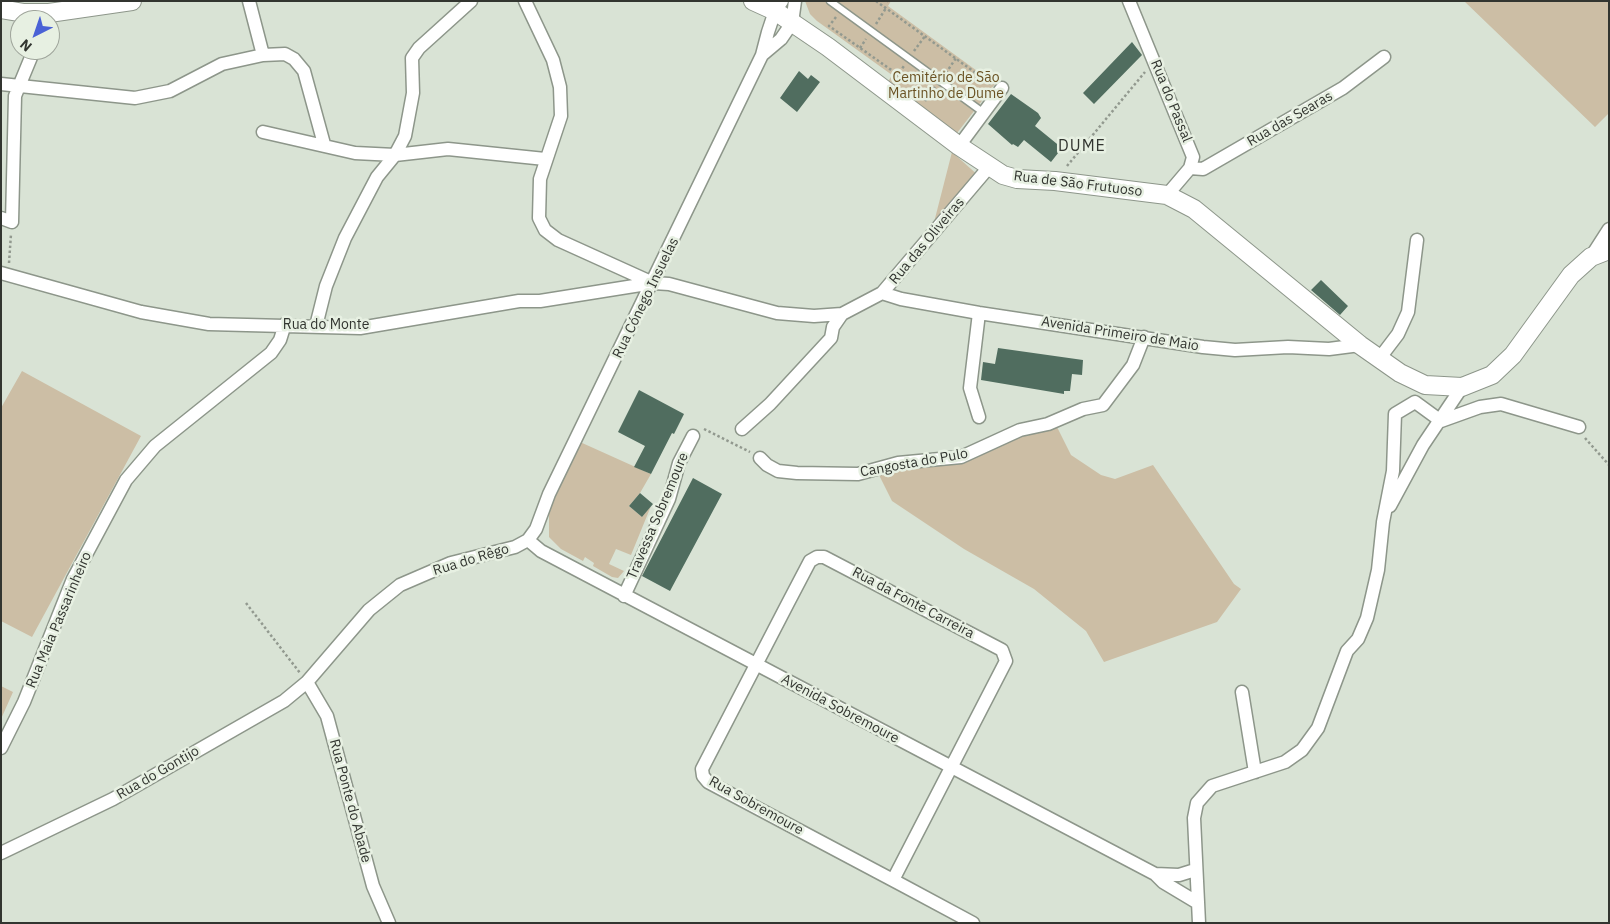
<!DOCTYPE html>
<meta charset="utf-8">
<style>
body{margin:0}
#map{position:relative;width:1610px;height:924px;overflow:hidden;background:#d9e3d5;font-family:"IBM Plex Sans",sans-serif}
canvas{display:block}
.frame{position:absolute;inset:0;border:2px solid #323530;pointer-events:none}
.north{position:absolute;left:10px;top:10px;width:50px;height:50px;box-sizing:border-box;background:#e7f0e2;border:1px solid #9fa59b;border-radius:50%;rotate:221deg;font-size:14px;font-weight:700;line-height:20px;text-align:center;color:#323530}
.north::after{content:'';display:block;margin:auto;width:18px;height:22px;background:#4a62d6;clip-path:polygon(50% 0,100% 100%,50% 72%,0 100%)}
</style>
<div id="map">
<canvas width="1610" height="924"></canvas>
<div class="frame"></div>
<div class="north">N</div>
</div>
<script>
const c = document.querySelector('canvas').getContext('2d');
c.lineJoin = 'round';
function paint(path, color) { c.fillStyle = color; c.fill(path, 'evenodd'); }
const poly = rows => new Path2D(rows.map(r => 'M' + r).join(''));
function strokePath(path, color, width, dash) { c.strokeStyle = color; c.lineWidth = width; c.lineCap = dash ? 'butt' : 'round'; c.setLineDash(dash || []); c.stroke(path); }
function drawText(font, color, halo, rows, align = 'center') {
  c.font = font + ' "IBM Plex Sans",sans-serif'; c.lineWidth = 5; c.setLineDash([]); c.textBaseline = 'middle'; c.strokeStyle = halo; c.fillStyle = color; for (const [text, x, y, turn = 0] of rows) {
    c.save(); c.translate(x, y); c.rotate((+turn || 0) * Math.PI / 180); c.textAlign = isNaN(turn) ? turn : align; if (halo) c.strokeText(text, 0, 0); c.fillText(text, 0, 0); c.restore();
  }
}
const green = poly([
 [805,1,891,1,888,6,995,84,957,133,888,82,892,75,817,21,810,14],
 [1464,1,1609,1,1609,113,1595,127],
 [952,152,980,177,930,238],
 [22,371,141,436,32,637,1,621,1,408],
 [1056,425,1071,455,1101,475,1115,479,1153,465,1234,584,1241,589,1217,622,1104,662,1086,631,1034,589,964,549,892,501,877,471,947,462,1021,434],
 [580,442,651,474,640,493,629,506,642,517,651,506,631,555,616,549,609,564,624,571,618,578,612,577,593,566,594,563,585,557,583,561,561,549,549,537,549,510],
 [1,686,13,692,1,719]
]);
const building = poly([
 [1132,42,1142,55,1094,104,1083,93],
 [799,71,808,79,811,75,820,82,797,112,780,98],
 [1011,94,1038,113,1041,118,1035,126,1062,148,1051,162,1024,140,1018,147,1013,144,1012,145,988,124],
 [1321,280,1348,306,1340,315,1311,290],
 [998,348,1083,360,1082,375,1072,374,1070,391,1064,391,1064,394,981,380,983,362,995,364],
 [639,390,684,414,674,434,672,433,651,474,634,467,645,446,618,432],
 [693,478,722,494,670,591,642,576],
 [640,493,653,504,642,517,629,506]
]);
const path = poly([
 [876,1,991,84],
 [887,1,888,1],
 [836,17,829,26,897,74],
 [876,24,886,8],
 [860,48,866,39],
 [914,51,925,36],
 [946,73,956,58],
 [893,80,904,66],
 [925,101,935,87],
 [1067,166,1145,72],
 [9,263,11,234],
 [704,429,750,452],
 [1585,438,1609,465],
 [246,603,300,673]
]);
const lane = poly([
 [830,1,984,113]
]);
const street = poly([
 [249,1,263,55],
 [525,1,553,60,560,87,561,116,540,179,539,218,545,230,558,240,653,283],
 [1129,1,1193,157,1190,168,1167,195],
 [762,55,781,39,792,23,795,1],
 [1,84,135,98,170,91,222,64,263,55,285,54,294,59,304,71,324,144],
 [263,132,355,153,395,155,448,149,545,159],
 [959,146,1002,88],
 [1190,168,1203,169,1343,88,1384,57],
 [1,218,12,222,15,96,34,50],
 [1591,257,1609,229],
 [1,273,141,312,209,324,360,328,519,301,540,301,653,283,669,284,777,313,814,316,842,314,882,293,989,167],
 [882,293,901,299,979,313,1203,347,1235,350,1288,347,1329,349,1360,345],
 [316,326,326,286,345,238,377,177,395,155,405,136,413,93,412,58,419,48,471,1],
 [1379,359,1398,334,1408,312,1417,240],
 [979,417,970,388,979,313],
 [742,429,770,404,831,338,833,327,842,314],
 [760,458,767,465,778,471,797,473,858,474,898,463,961,457,1020,430,1048,424,1083,409,1103,405,1133,365,1144,337],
 [1390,506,1423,445,1462,387],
 [528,540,541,551,1155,874,1163,882,1198,903],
 [624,596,669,499,679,463,693,436],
 [307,682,327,716,373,886,389,923],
 [1242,692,1255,772],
 [1,748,24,702,73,579,126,480,155,446,271,353,280,340,285,324],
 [1,853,113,799,284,701,307,682,369,610,400,585,451,563,515,547,528,540,536,529,549,494,762,55,768,32,775,11,782,1],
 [1155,874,1179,875,1195,870],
 [893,880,1006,661,1002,650,824,557,817,557,810,561,788,603,702,769,703,776,708,782,904,886,973,923],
 [1199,923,1194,818,1197,803,1212,786,1285,762,1302,750,1318,728,1347,651,1358,639,1367,618,1378,570,1383,522,1393,471,1395,414,1415,402,1441,421,1480,407,1501,404,1579,427]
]);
const secondary = poly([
 [753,1,775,11,828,47,959,146,1003,175,1017,179,1055,181,1167,195,1194,209,1360,345,1400,373,1425,385,1462,387,1492,375,1513,355,1571,275,1591,257,1609,250],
 [1,9,24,13,49,13,132,1]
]);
const parkNames = [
 ["Cemitério de São",946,78],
 ["Martinho de Dume",946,94]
];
const streetNames = [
 ["Rua do Passal",1171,101,68],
 ["Rua das Searas",1290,119,-30],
 ["Rua de São Frutuoso",1078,184,7],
 ["Rua das Oliveiras",927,241,-50],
 ["Rua Cónego Insuelas",646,298,-64],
 ["Rua do Monte",326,325],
 ["Avenida Primeiro de Maio",1120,334,9],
 ["Cangosta do Pulo",914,463,-10],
 ["Travessa Sobremoure",658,516,-67],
 ["Rua do Rêgo",471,560,-17],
 ["Rua da Fonte Carreira",913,603,28],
 ["Rua Maia Passarinheiro",59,620,-67],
 ["Avenida Sobremoure",840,709,28],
 ["Rua do Gontijo",158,773,-30],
 ["Rua Ponte do Abade",350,801,75],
 ["Rua Sobremoure",756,806,29]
];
const quarterNames = [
 ["DUME",1082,146]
];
paint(green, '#ccbea5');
paint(building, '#506d5f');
strokePath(lane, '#8d968a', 9);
strokePath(street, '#8d968a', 15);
strokePath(secondary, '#8d968a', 20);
strokePath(path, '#92998f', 2.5, [2.5, 2.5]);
strokePath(lane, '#fff', 6);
strokePath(street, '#fff', 12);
strokePath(secondary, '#fff', 18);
drawText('14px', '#6a5223', '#e7f0e2', parkNames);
drawText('14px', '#323530', '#e7f0e2', streetNames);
c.letterSpacing = '1px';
drawText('16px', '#323530', '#e7f0e2', quarterNames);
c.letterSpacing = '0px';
</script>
